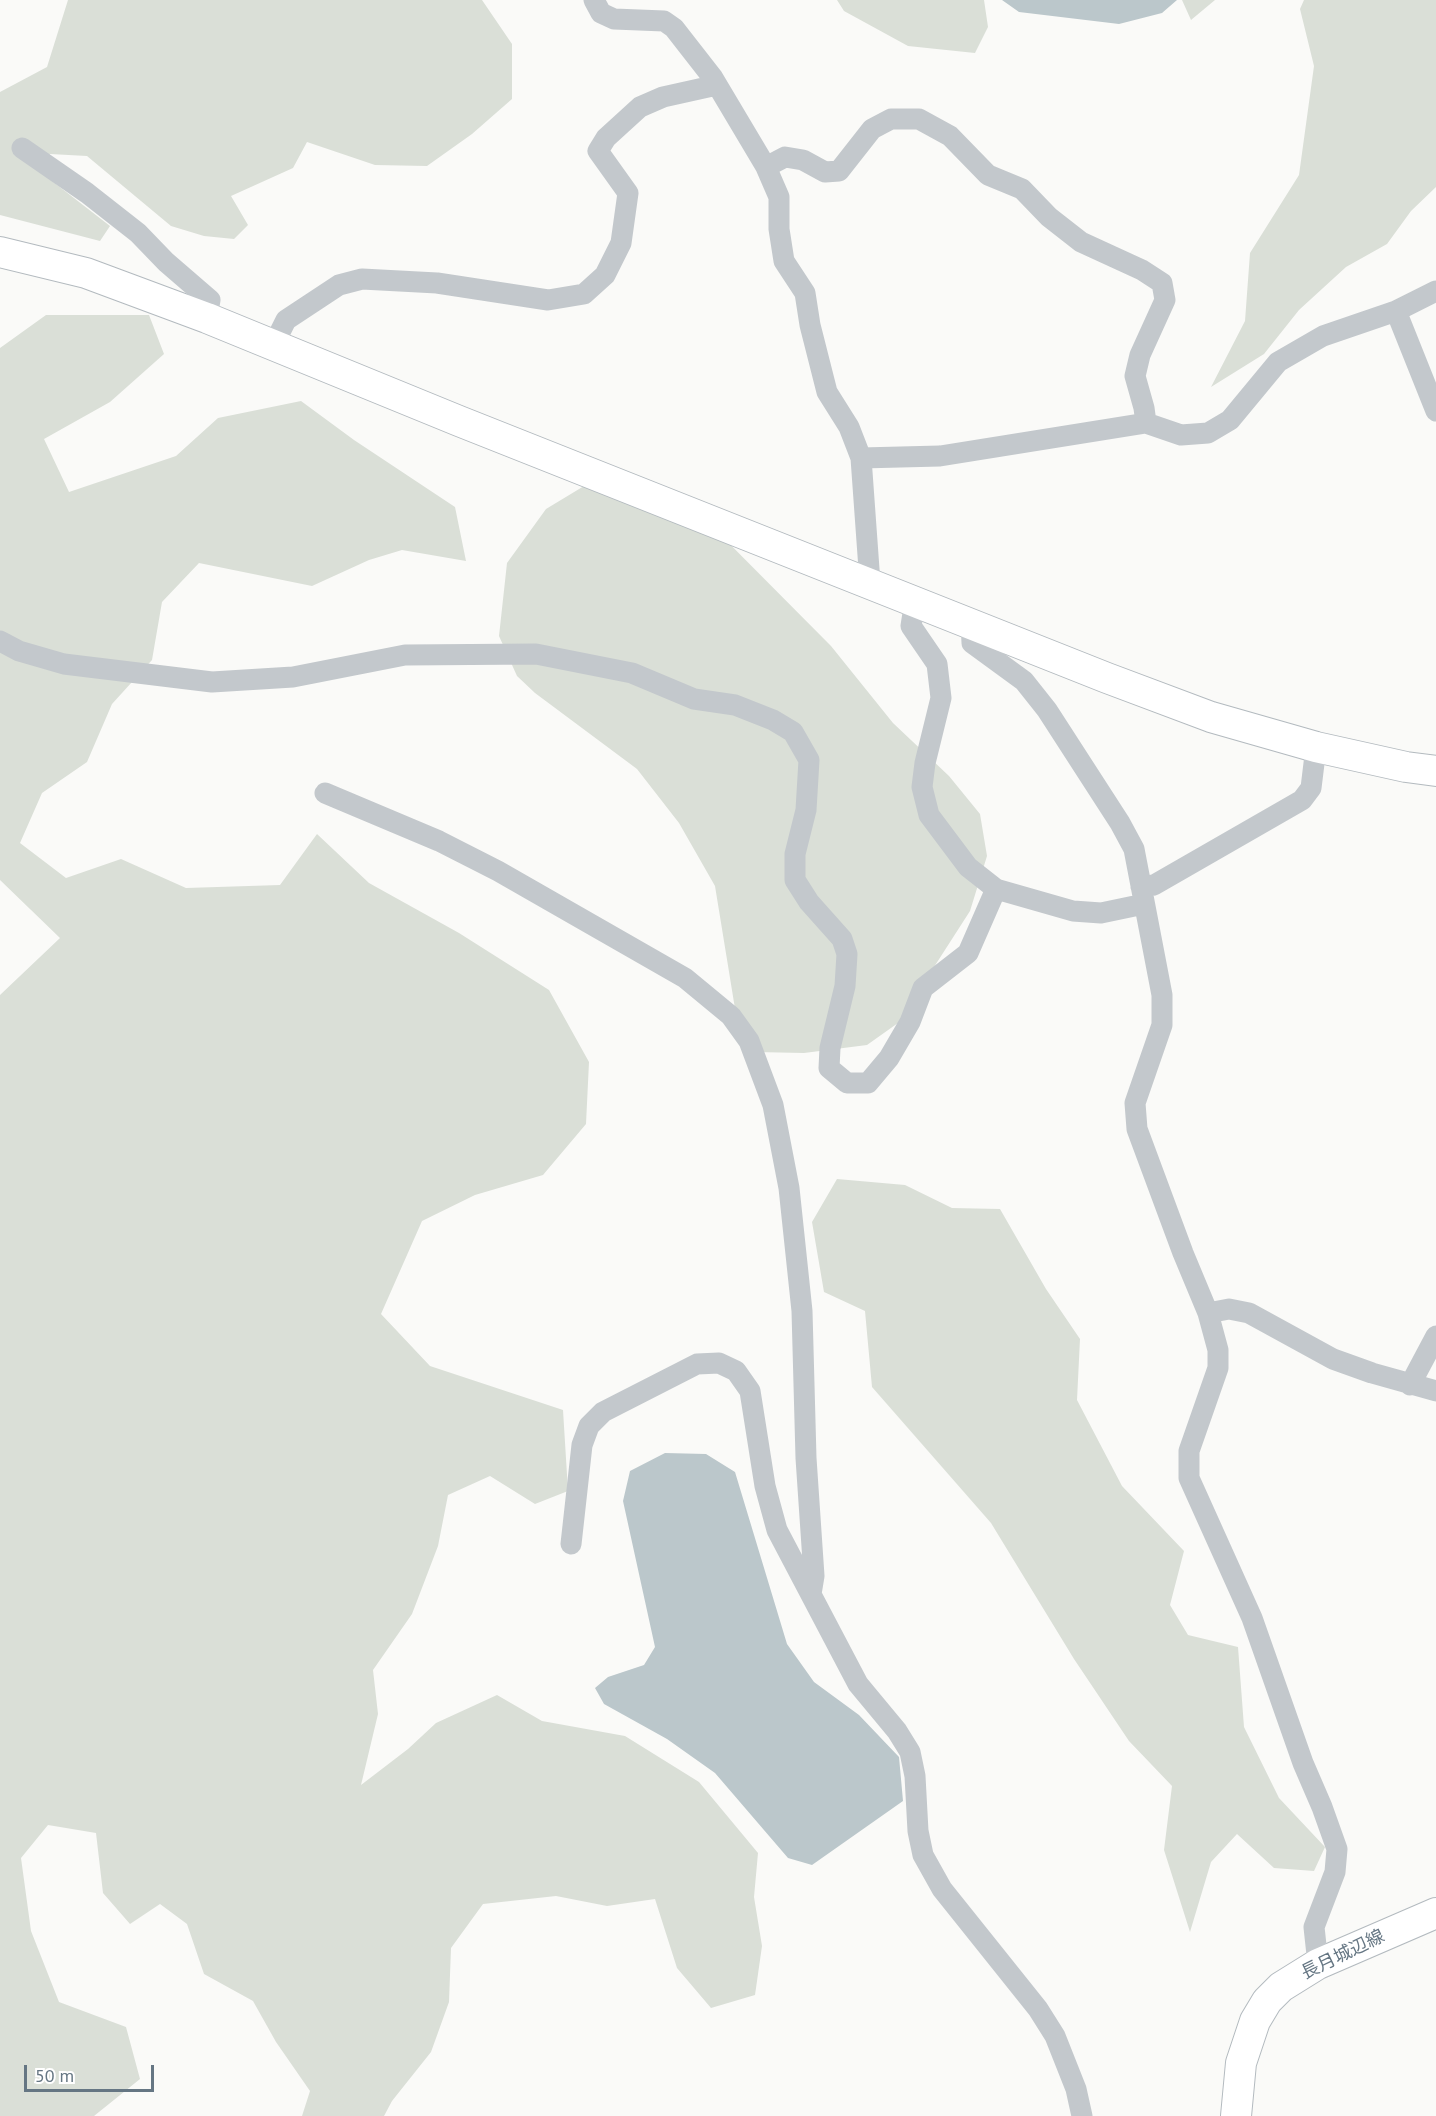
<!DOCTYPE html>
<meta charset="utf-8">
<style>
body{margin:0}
#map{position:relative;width:1436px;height:2116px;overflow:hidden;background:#fafaf8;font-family:"PT Sans",sans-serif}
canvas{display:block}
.scale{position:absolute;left:24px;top:2065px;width:130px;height:27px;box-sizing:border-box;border:3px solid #657683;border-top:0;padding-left:8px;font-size:18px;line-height:21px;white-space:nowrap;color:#657683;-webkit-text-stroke:4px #fff;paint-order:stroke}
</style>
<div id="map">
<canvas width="1436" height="2116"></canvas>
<div class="scale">50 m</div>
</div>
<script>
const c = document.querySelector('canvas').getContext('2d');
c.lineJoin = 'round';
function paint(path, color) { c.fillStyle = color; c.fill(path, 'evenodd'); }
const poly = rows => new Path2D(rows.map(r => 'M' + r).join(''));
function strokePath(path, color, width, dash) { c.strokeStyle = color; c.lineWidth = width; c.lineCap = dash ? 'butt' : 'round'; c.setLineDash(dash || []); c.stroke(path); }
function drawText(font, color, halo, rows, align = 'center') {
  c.font = font + ' "PT Sans","Noto Sans JP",sans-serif'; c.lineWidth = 6; c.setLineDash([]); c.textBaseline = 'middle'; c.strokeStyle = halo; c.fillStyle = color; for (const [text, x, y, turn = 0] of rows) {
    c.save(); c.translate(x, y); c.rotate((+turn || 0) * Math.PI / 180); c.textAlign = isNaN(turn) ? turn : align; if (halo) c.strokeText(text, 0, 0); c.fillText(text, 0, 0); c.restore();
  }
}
const green = poly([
 [68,0,482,0,512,44,512,99,472,134,427,166,375,165,307,142,293,168,231,196,248,225,234,239,204,236,171,226,87,156,50,154,34,167,110,226,100,241,0,215,0,92,47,67],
 [837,0,984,0,988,27,975,53,908,46,844,11],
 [1182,0,1215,0,1191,20],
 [1304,0,1436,0,1436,187,1411,211,1387,244,1346,267,1299,310,1264,354,1211,387,1245,321,1250,253,1299,175,1314,66,1300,9],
 [46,315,149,315,164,354,110,402,44,439,69,492,176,456,218,418,301,401,354,440,455,507,466,561,402,550,369,560,312,586,199,563,162,602,152,660,112,704,87,762,42,793,20,843,66,878,121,859,186,888,280,885,317,834,369,883,459,933,549,990,589,1062,586,1124,543,1175,475,1195,422,1221,381,1314,430,1366,563,1410,568,1491,535,1504,490,1476,448,1495,438,1546,412,1614,373,1670,378,1714,361,1785,408,1749,436,1723,497,1695,542,1721,625,1736,699,1782,758,1853,754,1897,762,1946,755,1995,711,2008,677,1968,655,1899,607,1906,556,1896,483,1904,451,1948,449,2002,431,2052,392,2101,384,2116,302,2116,310,2091,276,2042,253,2001,204,1974,187,1924,160,1904,130,1924,103,1893,96,1833,48,1825,21,1858,31,1931,59,2002,126,2027,140,2079,94,2116,0,2116,0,995,60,938,0,880,0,348],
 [594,480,688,502,831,646,893,723,949,776,980,814,987,856,970,911,898,1023,867,1045,804,1053,755,1052,738,1027,715,886,679,823,637,769,535,693,517,676,499,636,507,563,546,509],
 [837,1179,905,1185,952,1208,1000,1209,1046,1289,1080,1339,1077,1400,1122,1486,1184,1551,1170,1605,1188,1635,1238,1647,1244,1727,1279,1798,1325,1847,1314,1871,1274,1868,1237,1834,1211,1862,1190,1932,1164,1850,1172,1786,1129,1741,1074,1659,991,1523,872,1387,865,1311,824,1292,812,1222]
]);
const water = poly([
 [1002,0,1177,0,1162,13,1119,24,1019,12],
 [665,1453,706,1454,735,1472,787,1644,814,1682,859,1715,899,1757,903,1801,812,1865,788,1858,715,1773,667,1739,604,1704,595,1688,608,1677,644,1665,655,1647,623,1501,630,1471]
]);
const street = poly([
 [594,0,601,13,614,19,664,21,674,28,713,78,766,167,779,197,779,229,784,261,805,293,810,325,827,392,849,427,861,458,870,583],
 [22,148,87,193,138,233,166,262,210,300,207,318],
 [766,167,785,157,803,160,825,172,839,171,872,129,891,119,919,119,950,136,988,175,1022,189,1049,217,1081,242,1142,270,1162,283,1165,300,1140,355,1135,376,1144,408,1146,423],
 [1396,311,1436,411],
 [274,344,286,320,339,285,362,279,437,283,548,300,584,294,605,275,621,243,628,193,598,151,606,138,640,107,663,97,717,85],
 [861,458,940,456,1146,423,1181,435,1208,433,1230,420,1278,362,1323,336,1396,311,1436,291],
 [915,601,911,626,937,664,941,698,925,763,922,787,929,815,968,867,996,889,1073,911,1101,913,1144,904],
 [971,622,972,643,1024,681,1047,710,1120,823,1134,849,1162,995,1162,1025,1135,1103,1137,1129,1183,1253,1208,1313,1218,1350,1218,1368,1189,1451,1189,1478,1252,1618,1303,1763,1322,1807,1337,1849,1335,1872,1314,1927,1318,1964],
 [0,641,19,651,64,664,212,682,293,677,405,655,536,654,632,673,694,699,735,705,773,720,793,732,809,760,806,810,795,854,795,880,809,902,842,939,847,954,845,986,830,1048,829,1068,847,1083,868,1083,889,1058,910,1022,923,988,968,953,996,889],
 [325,793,439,841,498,871,685,978,731,1016,749,1041,773,1105,789,1188,802,1311,806,1458,814,1576,811,1594],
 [1141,887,1154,885,1302,800,1311,788,1316,747],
 [1208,1313,1229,1309,1249,1313,1333,1359,1372,1373,1436,1391],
 [1410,1385,1436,1336],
 [571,1544,582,1445,589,1426,603,1412,697,1364,719,1363,736,1371,750,1391,765,1486,777,1530,858,1684,897,1731,910,1752,915,1776,918,1831,923,1855,942,1889,1038,2009,1055,2036,1076,2089,1082,2116]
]);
const secondary = poly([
 [0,252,86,273,207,318,459,421,1107,678,1211,717,1316,747,1406,767,1436,771],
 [1236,2116,1241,2063,1255,2021,1267,2001,1281,1987,1318,1964,1436,1913]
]);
const streetNames = [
 ["長月城辺線",1343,1955,-26]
];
paint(green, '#dadfd7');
paint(water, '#bbc7cb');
strokePath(secondary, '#b3babf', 32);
strokePath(street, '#c3c8cc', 21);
strokePath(secondary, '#fff', 30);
drawText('18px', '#657683', '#fff', streetNames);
</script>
